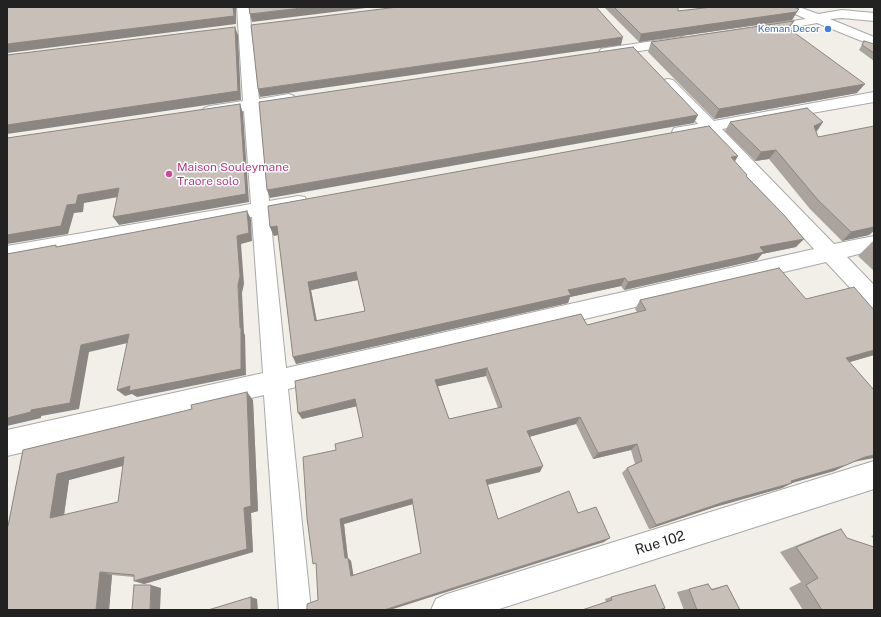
<!DOCTYPE html>
<style>
body{margin:0}
#map{position:relative;width:881px;height:617px;overflow:hidden;background:#f2efe9;font-family:"Public Sans",sans-serif}
canvas{display:block}
.frame{position:absolute;inset:0;border:8px solid #222;pointer-events:none}
</style>
<div id="map">
<canvas width="881" height="617"></canvas>
<div class="frame"></div>
</div>
<script>
const c = document.querySelector('canvas').getContext('2d');
c.lineJoin = 'round';
const poly = rows => new Path2D(rows.map(r => 'M' + r).join(''));
function strokePath(path, color, width, dash) { c.strokeStyle = color; c.lineWidth = width; c.lineCap = dash ? 'butt' : 'round'; c.setLineDash(dash || []); c.stroke(path); }
function paint(path, color) { c.fillStyle = color; c.fill(path, 'evenodd'); }
function drawText(font, color, halo, rows, align = 'center') {
  c.font = font + ' "Public Sans",sans-serif'; c.lineWidth = 3; c.setLineDash([]); c.textBaseline = 'middle'; c.strokeStyle = halo; c.fillStyle = color; for (const [text, x, y, turn = 0] of rows) {
    c.save(); c.translate(x, y); c.rotate((+turn || 0) * Math.PI / 180); c.textAlign = isNaN(turn) ? turn : align; if (halo) c.strokeText(text, 0, 0); c.fillText(text, 0, 0); c.restore();
  }
}
const minor = poly([
 [237,7,249,7,259,99,289,94,294,96,297,99,294,102,289,104,260,108,269,201,298,196,305,197,307,202,305,207,270,214,286,368,814,249,706,132,680,137,674,136,672,132,674,128,698,124,661,83,663,80,668,79,673,80,714,121,874,92,874,102,722,129,834,244,874,236,874,250,847,257,874,285,874,308,866,305,826,262,288,389,311,610,279,610,264,395,7,456,7,430,263,373,252,217,7,262,7,246,251,204,244,111,210,116,204,114,202,111,204,108,210,106,243,101,237,7],
 [774,7,799,7,818,14,842,10,874,13,874,21,842,18,830,19,874,37,874,46,817,23,762,33,757,32,755,29,757,26,806,19,793,13,776,10,774,7],
 [681,37,686,38,688,41,686,44,606,56,601,55,599,52,601,49,606,48,681,37],
 [874,461,874,489,496,610,431,610,436,599,447,594,874,461]
]);
const wall = poly([
 [604,7,678,7,678,11,794,17,792,20,639,42],
 [794,21,789,29,857,93,714,119,648,52,651,42],
 [864,41,874,44,874,61,859,50],
 [730,122,823,122,816,131,818,137,869,235,842,241,810,209,769,159,755,161,725,131],
 [735,162,747,177,796,247,762,254,757,260,624,290,621,286,570,297,568,303,296,364,278,235,274,236,270,227],
 [358,280,365,311,317,321,311,290],
 [874,241,874,271,858,256,872,242],
 [806,299,874,355,850,362,853,462,834,471,792,483,782,488,715,507,649,529,622,473,627,468,635,464,631,450,593,459,576,424,529,437,540,472,488,485,498,519,578,513,604,542,307,609,318,600,336,450,363,437,357,406,302,419,587,325,637,312,635,309,640,300],
 [486,376,498,408,449,419,438,386],
 [413,504,421,553,353,575,351,561,348,558,344,524],
 [253,400,258,511,251,513,253,552,144,584,134,581,134,577,112,575,109,610,8,526,23,450],
 [123,466,118,502,64,515,69,480],
 [841,529,847,538,874,610,803,610,789,588,801,582,780,552,823,535],
 [874,535,874,539,871,536],
 [708,584,711,589,727,585,740,610,684,610,677,592],
 [611,597,659,610,606,602,605,599]
]);
const shadedWall = poly([
 [233,7,236,7,236,24,7,53,7,44],
 [310,7,374,7,252,22,250,14],
 [799,9,792,20,639,42,641,34],
 [235,27,238,35,241,100,7,134,7,125],
 [623,37,621,45,260,97,258,89],
 [865,84,857,93,714,119,719,109],
 [240,104,243,113,249,202,119,225,113,217],
 [698,115,694,123,270,198,267,190],
 [823,122,817,131,807,135,814,126],
 [776,150,769,159,755,161,761,152],
 [738,156,733,165,731,157],
 [119,188,124,196,84,203,83,212,74,213,68,234,7,244,7,235,67,205,78,195],
 [247,211,251,219,252,241,241,244,244,284,242,293,244,333,245,335,246,375,137,397,132,394,125,396,117,390,130,386,240,328,238,285,237,236],
 [874,221,874,231,869,235,842,241,851,232],
 [277,226,280,234,274,236,270,227],
 [804,239,796,247,762,254,757,260,624,290,628,282,760,247],
 [356,272,358,280,311,290,318,329,315,321,308,282],
 [625,278,621,286,570,297,568,303,296,364,293,357,568,290],
 [129,334,136,341,89,352,79,409,41,416,41,418,7,426,7,418,31,410,81,345],
 [874,350,874,355,836,366,846,358],
 [487,368,486,376,435,387,435,380],
 [247,392,253,400,258,511,251,513,253,552,144,584,134,581,244,508],
 [355,399,358,406,302,419,298,413],
 [580,417,576,424,525,438,527,431],
 [637,444,631,450,593,459,598,453],
 [874,455,874,458,853,462,834,471,781,486,791,481,865,457],
 [124,457,133,463,69,480,63,522,50,518,57,474],
 [543,466,540,472,485,485,486,480],
 [792,483,782,488,715,507,649,529,656,525,724,502],
 [412,499,413,504,344,524,348,561,345,558,340,519],
 [610,538,604,542,390,610,384,610],
 [348,558,351,561,354,578,351,576],
 [100,572,112,575,109,610,96,610],
 [151,585,161,588,160,610,150,610],
 [251,597,257,599,258,610,251,610]
]);
const building = poly([
 [7,7,233,7,234,16,7,44,7,7],
 [249,7,310,7,250,14,249,7],
 [398,7,596,7,623,37,258,89,251,25,398,7],
 [614,7,678,7,678,11,712,7,793,7,799,9,796,12,641,34,614,7],
 [794,21,788,28,865,84,719,109,651,42,794,21],
 [235,27,238,91,7,125,7,55,235,27],
 [864,41,874,44,874,53,862,45,864,41],
 [633,47,698,115,267,190,259,102,633,47],
 [240,104,246,194,113,217,119,188,78,195,76,204,67,205,61,226,7,235,7,138,240,104],
 [807,108,823,122,814,126,818,137,874,126,874,221,873,221,874,222,874,227,851,232,818,200,776,150,761,152,730,122,807,108],
 [709,126,738,156,731,157,747,175,746,176,784,215,804,239,760,247,764,252,628,282,625,278,568,290,571,295,293,357,277,226,270,227,268,206,709,126],
 [356,272,365,311,315,321,308,282,356,272],
 [247,211,249,233,237,236,240,276,238,285,240,328,241,328,241,369,129,391,130,386,117,390,129,334,81,345,70,403,31,410,31,412,7,418,7,254,56,245,56,247,247,211],
 [779,268,806,299,854,287,874,310,874,350,846,358,874,390,874,455,865,457,846,465,791,481,792,483,724,502,656,525,627,468,642,461,637,444,598,453,580,417,527,431,543,466,486,480,498,519,569,491,578,513,596,507,610,538,384,610,305,610,307,609,307,604,318,600,316,563,313,564,307,518,303,457,336,450,335,444,363,437,355,399,298,413,295,381,581,314,587,325,646,310,640,300,779,268],
 [487,368,502,407,449,419,435,380,487,368],
 [412,499,421,553,351,576,348,558,345,558,340,519,412,499],
 [247,392,251,506,244,508,247,549,134,581,134,575,100,572,96,610,7,610,7,526,8,526,23,450,192,409,191,405,247,392],
 [124,457,118,502,50,518,57,474,124,457],
 [841,529,847,538,874,547,874,610,822,610,806,585,818,578,796,547,841,529],
 [708,584,712,590,727,585,740,610,697,610,689,589,708,584],
 [134,585,151,585,150,610,132,610,134,585],
 [655,585,665,608,659,610,582,610,612,600,611,597,655,585],
 [251,597,251,610,208,610,251,597]
]);
const markers = [
 [828,29,4,"#3f7fe0"],
 [169,174,4,"#d1479c"]
];
const farShopnames = [
 ["Keman Decor",820,29]
];
const hotelNames = [
 ["Maison Souleymane",177,167],
 ["Traore solo",177,181]
];
const nearStreetnames = [
 ["Rue 102",660,543,-17]
];
strokePath(minor, '#a9a9a9', 2);
paint(minor, '#fff');
paint(wall, '#aba49e');
paint(shadedWall, '#8b8681');
paint(building, '#c7bfb8');
strokePath(building, '#8b8681', 1);
for (const [x, y, r, color] of markers) { const dot = new Path2D(); dot.arc(x, y, r, 0, 2 * Math.PI); c.fillStyle = color; c.fill(dot); strokePath(dot, '#fff', 1.5); }
drawText('10px', '#366cbe', '#fff', farShopnames, 'right');
drawText('12px', '#b23c85', '#fff', hotelNames, 'left');
drawText('14px', '#222', '#fff', nearStreetnames);
</script>
